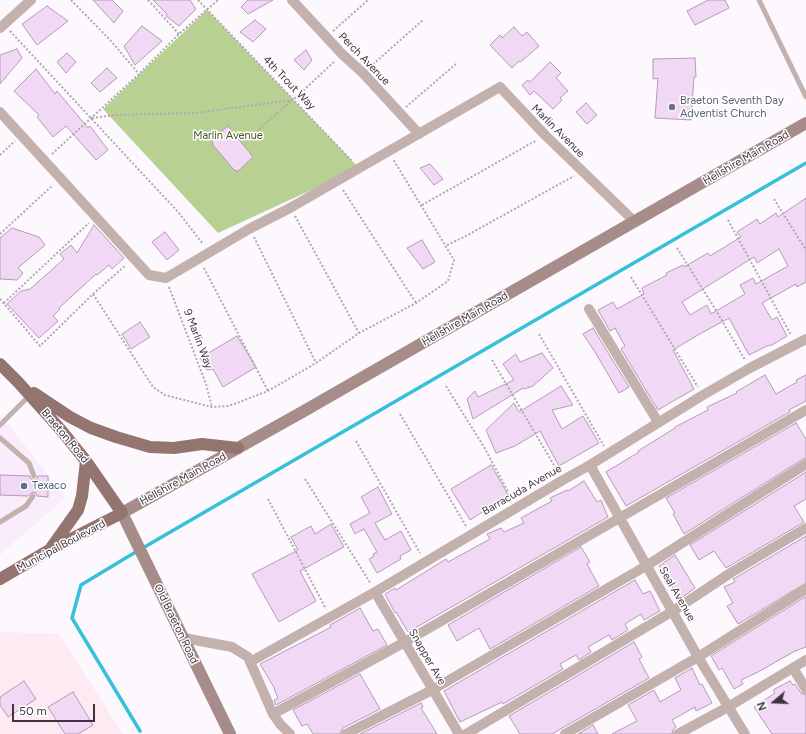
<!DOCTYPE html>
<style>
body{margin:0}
#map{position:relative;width:806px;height:734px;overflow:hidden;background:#fdf8fe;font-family:Figtree,sans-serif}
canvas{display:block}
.north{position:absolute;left:754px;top:682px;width:40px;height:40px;-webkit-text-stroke:3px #fff;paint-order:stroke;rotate:251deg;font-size:11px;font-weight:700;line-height:16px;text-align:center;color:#3e343f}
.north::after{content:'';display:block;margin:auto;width:14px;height:18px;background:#3e343f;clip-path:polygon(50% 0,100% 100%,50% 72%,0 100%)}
.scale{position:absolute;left:12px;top:704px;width:83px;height:18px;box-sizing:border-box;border:2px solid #3e343f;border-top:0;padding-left:5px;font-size:12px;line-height:14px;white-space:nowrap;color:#3e343f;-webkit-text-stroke:3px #fff;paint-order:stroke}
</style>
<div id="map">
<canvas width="806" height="734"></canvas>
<div class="north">N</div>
<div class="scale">50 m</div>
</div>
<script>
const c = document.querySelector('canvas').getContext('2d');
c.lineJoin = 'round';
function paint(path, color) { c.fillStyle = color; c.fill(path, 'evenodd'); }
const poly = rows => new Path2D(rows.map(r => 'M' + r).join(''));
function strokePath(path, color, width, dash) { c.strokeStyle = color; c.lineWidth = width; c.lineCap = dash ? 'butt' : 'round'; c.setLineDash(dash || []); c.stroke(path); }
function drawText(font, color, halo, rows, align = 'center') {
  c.font = font + ' Figtree,sans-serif'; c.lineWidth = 3; c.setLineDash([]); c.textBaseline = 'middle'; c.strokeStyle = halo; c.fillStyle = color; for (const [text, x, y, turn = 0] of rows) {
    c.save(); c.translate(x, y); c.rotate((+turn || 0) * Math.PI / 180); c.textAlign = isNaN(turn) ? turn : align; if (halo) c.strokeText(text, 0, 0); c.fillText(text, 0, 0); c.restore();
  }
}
const built = poly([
 [0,414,66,497,0,555]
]);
const industrial = poly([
 [0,632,59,634,123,734,0,734]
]);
const green = poly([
 [207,10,359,168,218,233,103,109]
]);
const stream = poly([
 [140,731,72,618,81,585,129,556,806,163]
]);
const building = poly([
 [93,0,112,0,123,11,114,23,93,0],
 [153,0,190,0,196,9,179,26,166,16,167,14,153,0],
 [248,0,273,0,248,14,241,7,248,0],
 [708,0,725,0,729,8,695,25,687,11,708,0],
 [47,6,68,21,37,45,22,24,47,6],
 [255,20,266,29,253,42,240,32,255,20],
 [142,26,162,41,135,65,124,46,142,26],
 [514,27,522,36,527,32,539,46,524,59,520,62,519,61,512,68,490,45,500,35,502,38,514,27],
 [17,49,22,58,0,84,0,55,17,49],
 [306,50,312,60,304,70,294,60,306,50],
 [67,53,76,62,66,73,57,62,67,53],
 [695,58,696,77,694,77,691,120,655,118,658,78,653,79,653,59,695,58],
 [550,62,561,73,556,78,568,91,560,98,562,100,553,109,534,91,530,95,522,85,528,80,530,82,550,62],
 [107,68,117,78,100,92,91,83,107,68],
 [36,69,55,94,57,91,88,128,90,126,108,150,96,160,66,126,53,137,37,117,39,115,14,91,36,69],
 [586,103,597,115,587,124,576,112,586,103],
 [228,126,253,157,237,172,236,170,235,171,212,144,213,143,211,140,228,126],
 [430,164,443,179,434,185,420,168,430,164],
 [806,198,806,282,797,287,796,284,762,303,772,320,777,317,787,336,770,346,769,345,749,355,729,318,698,335,673,350,694,389,658,410,621,349,625,346,615,328,610,331,598,310,613,302,617,309,644,294,642,288,667,275,666,273,683,265,684,267,708,253,710,256,741,237,737,232,757,219,760,224,776,213,778,217,806,198],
 [779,249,788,266,756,284,753,278,740,285,745,294,711,314,707,305,690,315,682,302,754,257,757,263,779,249],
 [94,225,124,258,112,269,109,265,97,275,96,274,59,308,60,309,53,316,58,321,39,338,7,304,21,291,30,289,64,259,60,254,71,245,77,253,94,225],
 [12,228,39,237,45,245,18,268,23,273,17,280,0,279,0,238,12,228],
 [165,232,179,250,167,260,152,242,165,232],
 [422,240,435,262,423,269,407,248,422,240],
 [140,322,150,337,131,349,122,334,140,322],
 [593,328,629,387,619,393,595,352,583,334,593,328],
 [237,336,256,367,223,387,213,369,207,370,200,358,237,336],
 [542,353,553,368,533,386,524,389,523,388,473,419,467,399,475,391,478,397,514,380,503,364,516,354,520,362,542,353],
 [765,375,776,394,797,382,796,380,806,375,806,401,789,410,790,412,626,506,606,472,639,452,638,451,675,428,675,427,708,410,707,407,737,393,736,392,765,375],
 [561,386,573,405,552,410,562,429,583,416,599,443,559,466,540,431,515,446,496,453,486,430,514,403,519,412,561,386],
 [796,423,806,439,806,458,803,459,684,534,673,514,675,513,666,498,796,423],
 [491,465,510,498,490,510,489,508,470,520,451,489,491,465],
 [806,472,806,499,794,506,804,522,726,568,714,551,699,560,690,545,806,472],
 [0,475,30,476,31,479,34,480,37,479,38,476,48,476,48,497,37,496,36,493,33,492,28,496,0,495,0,475],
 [584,481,597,502,601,500,608,517,408,632,396,612,395,613,385,594,395,588,396,590,446,559,448,562,490,539,487,534,501,528,504,532,524,523,521,518,552,501,550,498,567,490,568,491,584,481],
 [378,487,392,514,375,523,385,540,401,531,411,550,400,556,401,559,377,573,369,559,374,556,373,554,377,552,364,529,355,534,350,524,370,513,361,497,378,487],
 [331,524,344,547,300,571,316,601,279,622,252,574,298,550,291,537,311,526,315,534,331,524],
 [806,536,806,583,738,624,727,606,733,603,724,587,735,582,733,579,735,578,806,536],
 [581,547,590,562,587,564,599,586,490,649,479,628,457,641,448,625,581,547],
 [675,555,695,588,680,599,659,566,675,555],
 [635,580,643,594,650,591,660,611,644,620,641,614,625,624,628,630,612,640,609,635,588,647,591,652,579,660,576,655,560,664,563,669,503,704,502,702,460,722,444,691,635,580],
 [805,597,806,599,806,647,795,651,758,672,741,680,743,684,734,689,722,668,719,670,711,656,805,597],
 [360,608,373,631,378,629,387,645,276,705,274,700,278,698,274,689,275,689,260,664,314,636,331,627,330,625,360,608],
 [634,642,642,657,639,659,649,678,552,734,520,734,509,716,634,642],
 [692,668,700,685,702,684,712,703,696,711,695,707,672,720,676,727,673,730,672,734,612,734,637,721,628,705,654,690,660,702,681,690,675,678,692,668],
 [360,674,380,709,343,728,340,734,313,734,307,724,302,726,293,710,360,674],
 [24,681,36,699,8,717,0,705,0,697,24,681],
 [790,681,793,685,795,684,801,693,806,695,806,734,772,734,754,707,775,693,773,690,790,681],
 [73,692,93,725,78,734,65,734,48,707,73,692],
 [421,703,423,707,421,708,437,734,360,734,421,703],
 [593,725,598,734,578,734,593,725]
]);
const path = poly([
 [71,0,111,41,139,74],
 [148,0,179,34],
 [198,0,352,161],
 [10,31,179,213,203,244],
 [333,31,368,0],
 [370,67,423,20],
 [406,107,457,63],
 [92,118,115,115,194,113,293,100,335,61],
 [247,140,292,100],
 [52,154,139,74,179,34,218,0],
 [0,155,15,141],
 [343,190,416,303],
 [774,199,806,250],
 [422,205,537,140],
 [295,216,359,333],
 [728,220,791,335],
 [0,234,53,185],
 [254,237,316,363],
 [447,245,464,237,574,176],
 [677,248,717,312,745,360],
 [204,268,268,391],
 [631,277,698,387],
 [169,287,206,384,212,407],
 [93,294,153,387,165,395,212,407,229,406,268,391,316,363,359,333,416,303,448,281,454,260,393,159],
 [0,299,40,346,93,294,126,265],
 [4,303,89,223],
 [539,334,604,446],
 [492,360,558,472],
 [446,386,484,447,512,499],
 [400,414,466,526],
 [356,441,420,553],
 [305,479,371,584],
 [268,499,326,609]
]);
const lane = poly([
 [759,0,806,97],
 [0,425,30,395],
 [0,438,29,463,34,476],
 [0,522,26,506,33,496]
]);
const street = poly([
 [292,0,343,55,363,73,419,134],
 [0,28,31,0],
 [0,112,149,275,166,278,249,229,290,208,500,87,545,135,635,222],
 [589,309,658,422],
 [590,465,698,657,745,734],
 [375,592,459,734],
 [184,638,232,647,248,657,273,714,280,724,290,734],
 [250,662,375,592,563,480,590,465,703,395,750,368,806,339],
 [793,668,806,689],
 [273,714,405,642,806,410],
 [346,734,432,690,646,566,806,464],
 [466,734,673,611,732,572,806,528],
 [565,734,698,657,806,589],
 [678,734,728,707,806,660]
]);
const secondary = poly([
 [230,734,122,513,304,411,806,123]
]);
const primary = poly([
 [0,364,18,382,61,430,86,461,122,513,51,549,0,579],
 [34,393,70,417,91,428,116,437,150,447,174,448,202,444,238,448],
 [51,548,78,510,82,496,86,461]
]);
const markers = [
 [672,107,4,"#6b7280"],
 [24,486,4,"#5c6f8a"]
];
const streetNames = [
 ["Perch Avenue",364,59,46],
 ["4th Trout Way",289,83,46],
 ["Marlin Avenue",558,131,45],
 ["Hellshire Main Road",746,158,-30],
 ["Hellshire Main Road",465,319,-30],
 ["9 Marlin Way",198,339,69],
 ["Braeton Road",65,436,50],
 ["Hellshire Main Road",183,479,-29],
 ["Barracuda Avenue",522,490,-30],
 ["Municipal Boulevard",61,546,-28],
 ["Seal Avenue",677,594,60],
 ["Old Braeton Road",176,624,64],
 ["Snapper Ave",427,657,60]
];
const worshipNames = [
 ["Braeton Seventh Day",680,101],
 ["Adventist Church",680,114]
];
const parkNames = [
 ["Marlin Avenue",228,136]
];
const serviceNames = [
 ["Texaco",32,486]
];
paint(built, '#faedfb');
paint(industrial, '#feeaf2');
paint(green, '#b9d093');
strokePath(stream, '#36c0dc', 3.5);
paint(building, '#f1d8f4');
strokePath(building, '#b39bb6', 1);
strokePath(path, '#afa8b0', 2, [2, 2]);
strokePath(lane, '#c3b1ae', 5);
strokePath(street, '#c3b1ae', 10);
strokePath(secondary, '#a78d89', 12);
strokePath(primary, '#93746e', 12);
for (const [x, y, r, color] of markers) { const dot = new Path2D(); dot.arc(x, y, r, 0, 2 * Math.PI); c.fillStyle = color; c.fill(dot); strokePath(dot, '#fff', 1.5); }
drawText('11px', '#3e343f', '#fff', streetNames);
drawText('11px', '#5b616d', '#fff', worshipNames, 'left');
drawText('11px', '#435719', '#fff', parkNames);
drawText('11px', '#4e5e75', '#fff', serviceNames, 'left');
</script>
